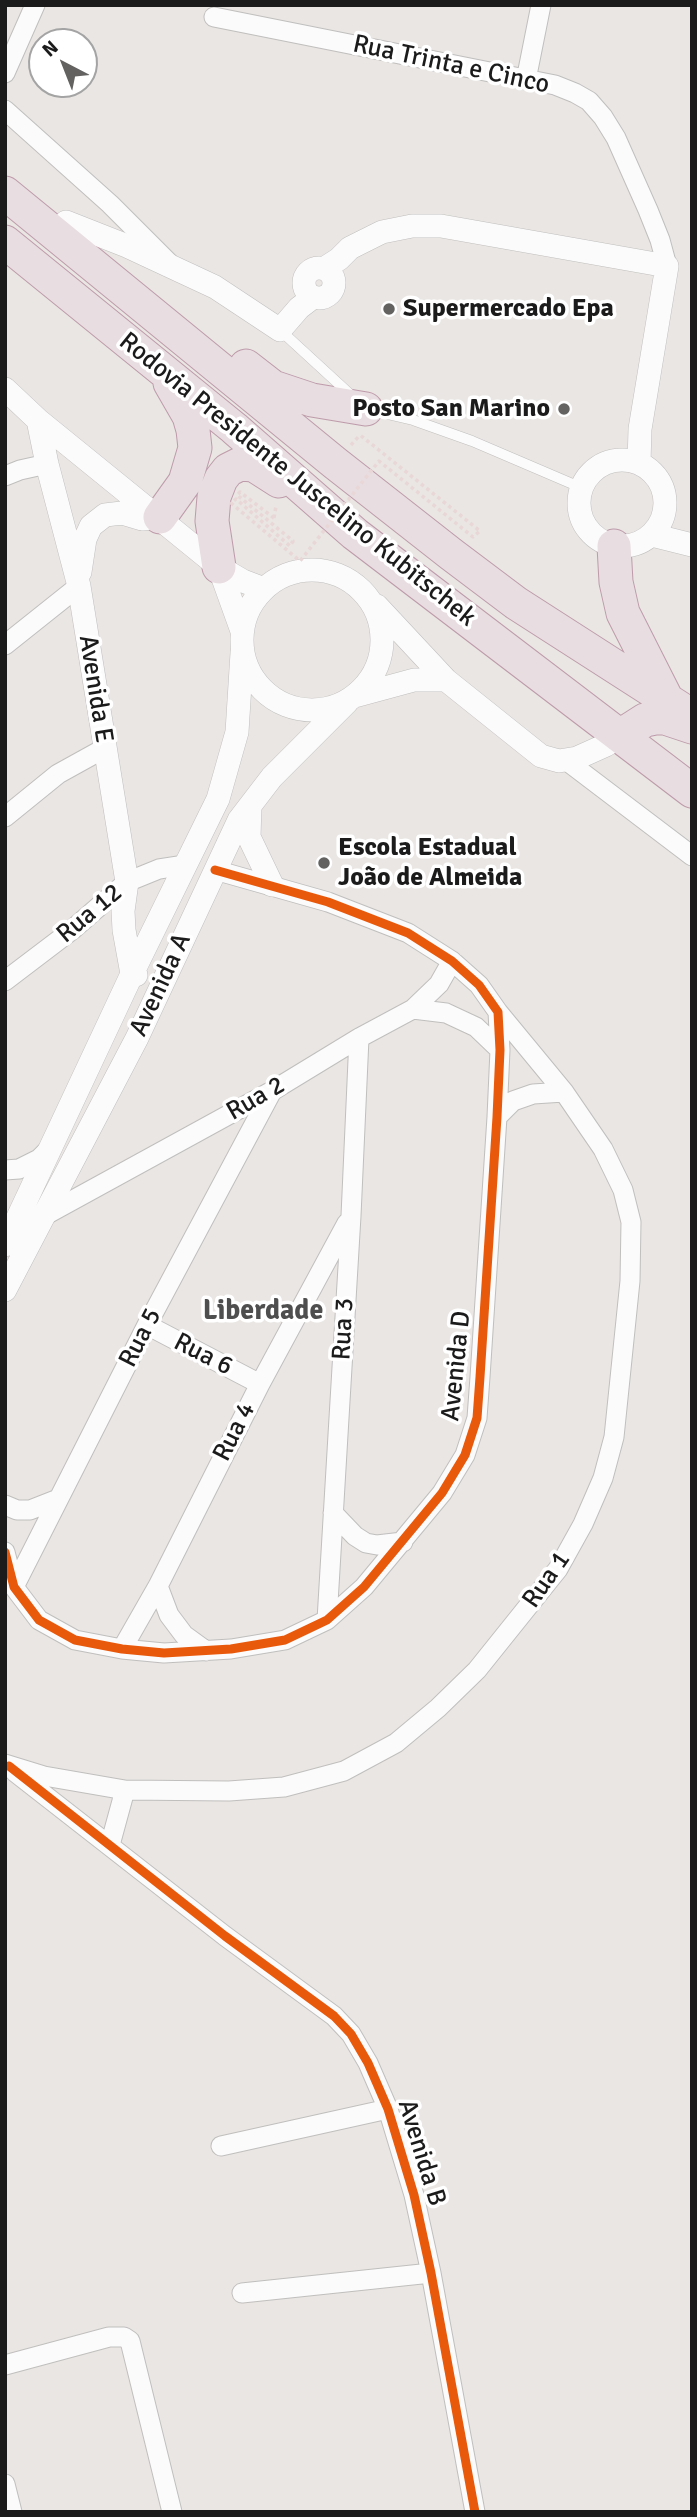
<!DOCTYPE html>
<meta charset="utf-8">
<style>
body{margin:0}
#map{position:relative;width:697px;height:2517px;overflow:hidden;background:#e9e6e3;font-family:Signika,sans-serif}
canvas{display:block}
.frame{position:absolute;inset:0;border:7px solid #1b1b1b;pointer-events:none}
.north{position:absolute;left:28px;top:28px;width:70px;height:70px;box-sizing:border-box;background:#fff;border:2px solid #a4a4a4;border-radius:50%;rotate:318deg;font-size:19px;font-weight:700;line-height:28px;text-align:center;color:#1b1b1b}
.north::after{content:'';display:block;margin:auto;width:24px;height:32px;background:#636261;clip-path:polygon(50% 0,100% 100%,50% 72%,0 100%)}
</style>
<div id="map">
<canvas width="697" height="2517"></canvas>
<div class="frame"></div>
<div class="north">N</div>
</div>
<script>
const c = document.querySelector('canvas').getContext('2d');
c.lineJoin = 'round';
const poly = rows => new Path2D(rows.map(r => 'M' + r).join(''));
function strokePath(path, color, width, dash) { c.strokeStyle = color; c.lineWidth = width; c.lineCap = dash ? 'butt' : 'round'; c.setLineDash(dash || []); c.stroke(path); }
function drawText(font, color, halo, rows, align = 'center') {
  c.font = font + ' Signika,sans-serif'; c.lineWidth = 7; c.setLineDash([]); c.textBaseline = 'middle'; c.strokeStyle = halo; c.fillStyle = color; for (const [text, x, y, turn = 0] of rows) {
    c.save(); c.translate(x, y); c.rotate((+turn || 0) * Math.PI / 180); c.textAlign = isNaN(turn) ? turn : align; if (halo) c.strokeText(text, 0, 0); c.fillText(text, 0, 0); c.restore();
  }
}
const path = poly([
 [351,445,360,435],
 [274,518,276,506]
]);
const service = poly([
 [280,330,353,397],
 [370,410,413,420,472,441,582,488]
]);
const minor = poly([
 [214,17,555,85,575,93,589,101,603,117,616,138,648,210,660,240,667,266],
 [5,73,35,5],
 [526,80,541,5],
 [5,110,110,204,169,263],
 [5,476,20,470,47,464],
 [5,645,79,586],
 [567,761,692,856],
 [5,817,58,774,105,748],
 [5,981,72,930,127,882,159,869,185,865],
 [413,1009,446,1013,476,1027,500,1050],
 [497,1117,513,1101,533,1094,564,1092],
 [5,1170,19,1169,39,1159,51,1147],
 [42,1217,272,1091,359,1038,413,1009,439,984,452,961],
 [147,1325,260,1384],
 [5,1505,17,1510,30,1510,58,1499],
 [333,1513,355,1536,366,1543,377,1545,403,1542],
 [5,1552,14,1587,39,1620,75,1640,122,1649,164,1653,231,1649,285,1640,327,1620,364,1587,442,1493,465,1455,477,1418,480,1377,497,1117,500,1050,498,1012,479,985,452,961,408,933,328,902,215,870],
 [158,1586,169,1615,184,1635,206,1651],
 [14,1587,147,1325,272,1091],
 [327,1620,351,1216,359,1038],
 [122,1649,158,1586,260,1384,347,1223],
 [5,1764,44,1776,125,1790,229,1791,284,1787,344,1771,396,1743,438,1708,477,1670,558,1569,583,1524,603,1478,614,1437,630,1281,631,1222,623,1190,603,1149,564,1092,498,1012],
 [15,1772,225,1936,334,2016,351,2034,368,2063,388,2109,414,2195,431,2273,475,2512],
 [110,1845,125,1790],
 [221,2146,388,2109],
 [242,2293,431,2273],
 [5,2365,109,2337,124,2337,130,2341,172,2512],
 [5,2484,12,2512]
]);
const tertiary = poly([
 [66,222,127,246,215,287,280,330,299,308,312,298],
 '304 283a15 15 0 1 1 30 0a15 15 0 1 1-30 0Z',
 [325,268,339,259,350,248,382,232,412,226,441,226,667,266,640,429,639,463],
 [5,389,38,420,47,464,79,586,127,882,123,911,124,930,132,974,136,975],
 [38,420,219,567,243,581,264,589],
 '579 503a43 43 0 1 1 86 0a43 43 0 1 1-86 0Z',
 [652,535,692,545],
 [219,567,242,631],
 '242 640a70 70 0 1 1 140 0a70 70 0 1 1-140 0Z',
 [80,572,85,539,91,526,105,515,122,513,142,519,160,517],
 [377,606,446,680,541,756,559,761,577,758,606,745,620,736],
 [355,696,414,680,446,680],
 [250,806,249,837,272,885],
 [5,1245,132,974,218,799,237,732,242,653],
 [5,1290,137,1038,239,820,272,777,347,702]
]);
const motorway = poly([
 [5,193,335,463,451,554,516,603,692,716],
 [5,242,234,428,355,534,692,791],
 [246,366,273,387,312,400,366,409],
 [160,517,185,482,195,448,193,430,189,416,170,383],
 [614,546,616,582,623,613,667,700],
 [219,567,212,521,214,497,221,479,228,470,240,464,254,465,279,481],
 [620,736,645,720,655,718,665,718,692,727]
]);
const pathBridge = poly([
 [274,518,240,492,237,495,293,541,290,546,236,499,231,503,300,561,379,461,473,537,480,531,360,435]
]);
const cycleway = poly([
 [5,1552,14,1587,39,1620,75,1640,122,1649,164,1653,231,1649,285,1640,327,1620,364,1587,442,1493,465,1455,477,1418,480,1377,497,1117,500,1050,498,1012,479,985,452,961,408,933,328,902,215,870],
 [9,1766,225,1936,334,2016,351,2034,368,2063,388,2109,414,2195,431,2273,475,2512]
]);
const markers = [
 [389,309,7,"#636261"],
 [564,409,7,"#636261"],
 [324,863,7,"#636261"]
];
const streetNames = [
 ["Rua Trinta e Cinco",451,65,12],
 ["Rodovia Presidente Juscelino Kubitschek",297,480,39],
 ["Avenida E",95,689,81],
 ["Rua 12",90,914,-40],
 ["Avenida A",161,985,-65],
 ["Rua 2",256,1099,-30],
 ["Rua 3",344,1329,-87],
 ["Rua 5",141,1338,-63],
 ["Rua 6",203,1355,27],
 ["Avenida D",457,1366,-84],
 ["Rua 4",235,1432,-63],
 ["Rua 1",547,1580,-55],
 ["Avenida B",421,2153,73]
];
const poiNames = [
 ["Supermercado Epa",403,309],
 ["Posto San Marino",550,409,"right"],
 ["Escola Estadual",338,848],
 ["João de Almeida",338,878]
];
const neighbourhoodNames = [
 ["Liberdade",263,1312]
];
strokePath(service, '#c0bfbe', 11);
strokePath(minor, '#c0bfbe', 21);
strokePath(tertiary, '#c0bfbe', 24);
strokePath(motorway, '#be9baa', 35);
strokePath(path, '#e9d7d7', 3.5, [3.5, 3.5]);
strokePath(service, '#fcfbfb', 10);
strokePath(minor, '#fcfbfb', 19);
strokePath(tertiary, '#fcfbfb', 23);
strokePath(motorway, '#e8dde0', 33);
strokePath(pathBridge, '#e9d7d7', 3.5, [3.5, 3.5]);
strokePath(cycleway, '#e8590c', 9);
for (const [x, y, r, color] of markers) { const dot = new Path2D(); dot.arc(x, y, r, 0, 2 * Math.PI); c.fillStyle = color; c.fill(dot); strokePath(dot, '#fff', 2.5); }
drawText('26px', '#1b1b1b', '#fff', streetNames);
drawText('bold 26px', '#1b1b1b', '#fff', poiNames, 'left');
drawText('bold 28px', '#4e4e4e', '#fff', neighbourhoodNames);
</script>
